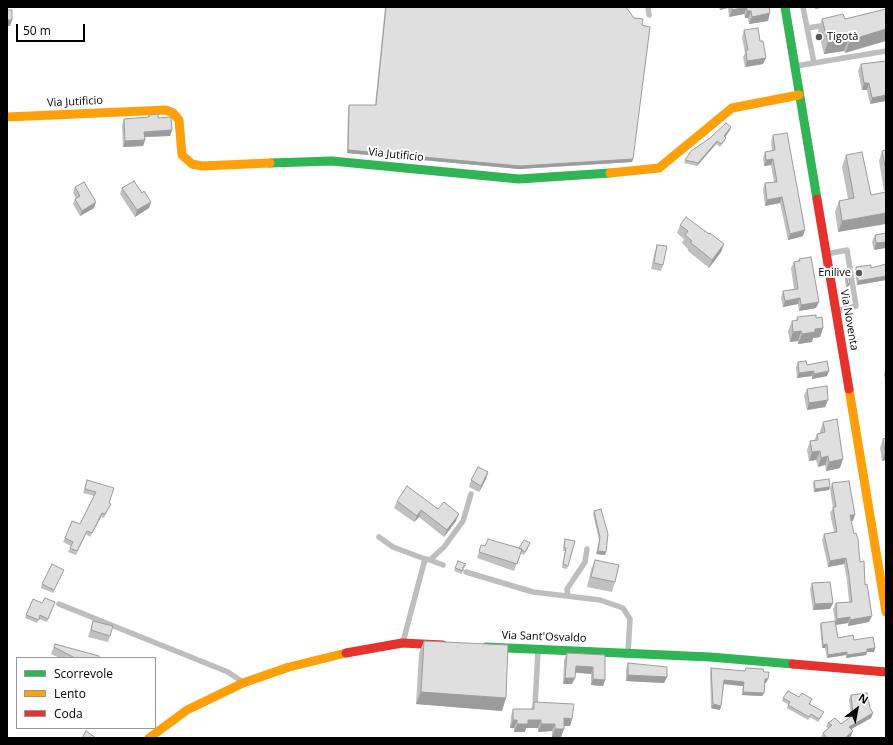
<!DOCTYPE html>
<meta charset="utf-8">
<style>
body{margin:0}
#map{position:relative;width:893px;height:745px;overflow:hidden;background:#fff;font-family:"Open Sans",sans-serif}
canvas{display:block}
.frame{position:absolute;inset:0;border:8px solid #000;pointer-events:none}
.legend{position:absolute;left:16px;top:657px;width:140px;height:72px;box-sizing:border-box;background:#fff;border:1px solid #999;margin:0;padding:5px 7px;list-style:none;font-size:12px;color:#000}
.legend li{display:flex;align-items:center;gap:8px;height:20px}
.legend b{width:20px;border:1px solid #999}
.north{position:absolute;left:837px;top:689px;width:40px;height:40px;-webkit-text-stroke:3px #fff;paint-order:stroke;rotate:32deg;font-size:11px;font-weight:700;line-height:16px;text-align:center;color:#000}
.north::after{content:'';display:block;margin:auto;width:14px;height:18px;background:#000;clip-path:polygon(50% 0,100% 100%,50% 72%,0 100%)}
.scale{position:absolute;left:16px;top:24px;width:69px;height:18px;box-sizing:border-box;border:2px solid #000;border-top:0;padding-left:5px;font-size:12px;line-height:14px;white-space:nowrap;color:#000;-webkit-text-stroke:3px #fff;paint-order:stroke}
</style>
<div id="map">
<canvas width="893" height="745"></canvas>
<div class="frame"></div>
<ul class="legend">
<li><b style="height:5px;background:#30b455"></b>Scorrevole</li>
<li><b style="height:5px;background:#ff9f0a"></b>Lento</li>
<li><b style="height:5px;background:#e5322d"></b>Coda</li>
</ul>
<div class="north">N</div>
<div class="scale">50 m</div>
</div>
<script>
const c = document.querySelector('canvas').getContext('2d');
c.lineJoin = 'round';
const poly = rows => new Path2D(rows.map(r => 'M' + r).join(''));
function strokePath(path, color, width, dash) { c.strokeStyle = color; c.lineWidth = width; c.lineCap = dash ? 'butt' : 'round'; c.setLineDash(dash || []); c.stroke(path); }
function paint(path, color) { c.fillStyle = color; c.fill(path, 'evenodd'); }
function drawText(font, color, halo, rows, align = 'center') {
  c.font = font + ' "Open Sans",sans-serif'; c.lineWidth = 4; c.setLineDash([]); c.textBaseline = 'middle'; c.strokeStyle = halo; c.fillStyle = color; for (const [text, x, y, turn = 0] of rows) {
    c.save(); c.translate(x, y); c.rotate((+turn || 0) * Math.PI / 180); c.textAlign = isNaN(turn) ? turn : align; if (halo) c.strokeText(text, 0, 0); c.fillText(text, 0, 0); c.restore();
  }
}
const lane = poly([
 [648,7,649,15],
 [803,7,814,63],
 [807,28,827,25],
 [796,66,886,51],
 [827,254,847,250,856,306,837,311],
 [379,537,393,547,425,559,403,642],
 [425,559,430,560,444,547,463,521,471,494],
 [430,560,443,565],
 [466,572,533,592,600,600,623,608,630,619,628,652],
 [568,596,567,589,585,562,587,549],
 [59,604,228,672,241,681],
 [535,706,538,651]
]);
const fast = poly([
 [785,7,817,199],
 [270,163,332,161,519,179,610,173],
 [486,647,710,657,793,664]
]);
const slow = poly([
 [7,117,166,110,173,113,179,120,182,155,192,164,202,166,270,163],
 [610,173,659,168,732,108,799,95],
 [849,389,886,612],
 [149,738,187,710,243,683,289,667,346,653]
]);
const jam = poly([
 [817,199,849,389],
 [346,653,402,643,443,645],
 [793,664,886,672]
]);
const wall = poly([
 [385,7,626,7,634,18,642,25,633,159,632,162,519,169,347,153,348,109,349,105,375,105],
 [719,7,769,7,768,21,749,24,748,18,745,18,744,14,729,17,728,8,720,10],
 [886,9,845,53,844,51,824,54,818,31,822,19,845,19],
 [744,30,763,64,745,67,743,57,745,53,742,37],
 [886,61,870,104,867,90,862,90,858,71,861,64],
 [149,115,158,118,172,130,170,136,145,137,145,140,143,146,123,147,122,125,124,119,148,118],
 [731,127,730,130,725,137,725,141,720,147,716,144,697,166,684,163,685,160],
 [773,135,803,236,788,240,780,203,765,206,763,189,765,183,774,182,771,165,764,166,763,158,765,152,772,151,771,141],
 [886,150,886,190,884,191,879,161,882,151],
 [846,155,871,195,838,232,835,212,839,201,848,199,842,167],
 [75,187,94,208,80,216,73,204,75,199,76,198,73,193],
 [122,188,142,193,151,202,149,208,135,217,120,194],
 [680,225,709,234,724,244,721,252,709,268,688,251,688,249,682,243,684,239,677,233],
 [886,233,874,250,872,242,875,235],
 [657,245,663,265,661,271,651,269,655,251],
 [799,259,816,308,799,311,798,304,783,307,781,298,783,291,794,289,791,268,794,262,798,261],
 [886,264,886,280,857,285,855,271,856,267,871,268],
 [845,270,850,283,849,286,846,287,844,273],
 [797,317,816,318,823,328,820,337,813,338,812,342,798,344,798,341,790,342,788,331,792,321,796,321],
 [798,362,807,365,827,376,812,379,812,376,797,378,796,367],
 [886,367,886,387,884,373],
 [807,389,828,400,825,407,807,410,804,396],
 [823,422,840,468,826,471,825,465,818,467,816,460,809,461,807,450,810,441,814,441,817,434,820,433,820,431],
 [886,438,886,460,882,461,880,448,883,439],
 [488,472,486,479,479,492,469,487,471,480],
 [87,480,111,504,104,518,101,517,90,537,86,534,76,555,68,552,71,546,63,542,65,538,80,524,94,496,83,493],
 [814,481,830,487,829,490,814,492,813,484],
 [832,483,853,521,851,521,865,585,869,622,848,626,848,623,836,625,838,638,854,640,875,648,874,652,867,652,866,655,846,658,846,655,827,658,825,648,822,648,820,626,821,623,835,621,833,609,836,603,849,602,847,581,844,564,828,567,822,540,824,534,834,532,830,513,833,508,830,489],
 [397,501,438,509,456,521,444,537,419,517,414,522,394,508],
 [594,511,606,552,605,555,596,554,599,540,593,514],
 [565,539,575,541,567,569,562,568,565,551,563,551,564,542],
 [481,545,485,546,519,548,529,546,524,555,520,553,514,571,477,558],
 [595,560,615,582,612,592,587,587,591,570],
 [458,561,466,564,465,567,463,569,462,574,454,571],
 [64,570,53,593,41,588,42,584],
 [812,583,833,603,830,609,813,610,810,589],
 [33,599,42,603,55,602,47,622,39,619,37,623,25,618],
 [93,621,110,636,108,642,88,637],
 [424,641,502,711,416,704,419,653],
 [55,644,99,658,60,658,51,654],
 [567,653,605,655,605,680,603,686,591,685,591,674,575,673,572,684,563,684,564,660],
 [628,663,667,677,664,683,626,681,626,669],
 [711,668,744,671,746,668,766,683,765,683,764,693,762,696,742,695,743,686,724,684,720,710,711,708,710,672],
 [851,695,870,708,873,713,871,718,851,729,851,736,849,738,822,738,821,737,823,733,828,728,826,727,828,723,841,724,851,716,849,699],
 [799,697,811,702,810,704,822,716,818,722,810,717,808,720,787,708,788,704,782,701,783,698],
 [534,702,572,719,570,726,564,726,561,737,552,737,552,731,538,732,538,728,526,728,525,732,514,732,514,728,510,728,511,716,513,709,531,709]
]);
const shadedWall = poly([
 [721,7,728,7,728,8,720,10],
 [747,7,744,14,729,17,732,10],
 [816,7,826,7,815,9],
 [747,11,751,11,748,18,745,18],
 [770,13,768,21,749,24,752,17],
 [7,20,12,20,10,26,7,26],
 [886,29,886,41,845,53,850,40],
 [849,38,844,51,824,54,828,42],
 [766,58,763,64,745,67,747,61],
 [864,83,869,83,867,90,862,90],
 [886,95,886,101,870,104,872,98],
 [731,127,730,130,723,140,724,136],
 [172,130,170,136,142,137,144,132],
 [145,140,143,146,123,147,125,141],
 [717,141,716,144,697,166,698,163],
 [348,150,633,159,632,162,519,169,347,153],
 [773,159,771,165,764,166,766,160],
 [782,197,780,203,765,206,767,200],
 [96,202,94,208,80,216,82,211],
 [151,202,149,208,135,217,137,210],
 [886,213,886,224,838,232,842,221],
 [805,230,803,236,788,240,790,234],
 [886,242,886,248,874,250,876,243],
 [724,244,721,252,709,268,712,260],
 [886,276,886,280,857,285,858,281],
 [850,283,849,286,846,287,848,284],
 [800,298,798,304,783,307,785,301],
 [819,302,816,308,799,311,801,305],
 [823,328,820,337,813,338,812,342,798,344,802,334,815,329],
 [801,331,798,341,790,342,793,332],
 [814,371,812,376,797,378,799,373],
 [829,371,827,376,812,379,814,374],
 [828,400,825,407,807,410,809,403],
 [820,451,816,460,809,461,812,452],
 [885,451,886,451,886,460,882,461],
 [828,456,825,465,818,467,821,458],
 [843,459,840,468,826,471,829,462],
 [488,472,486,479,479,492,481,486],
 [830,487,829,490,814,492,815,489],
 [421,510,419,517,414,522,417,516],
 [102,513,101,517,90,537],
 [459,514,456,521,444,537,447,530],
 [850,515,855,515,853,521,848,521],
 [598,551,606,552,605,555,596,554],
 [846,558,844,564,828,567,830,561],
 [833,603,830,609,813,610,815,604],
 [872,616,869,622,848,626,850,620],
 [850,617,848,623,835,625,837,619],
 [827,644,825,648,822,648,823,645],
 [875,648,874,652,867,652,866,655,846,658,847,655,867,649],
 [847,652,846,655,827,658,828,655],
 [576,666,593,667,591,674,573,672],
 [628,675,667,677,664,683,626,681],
 [565,678,575,678,572,684,563,684],
 [593,679,605,680,603,686,591,685],
 [765,679,768,679,766,683,764,683],
 [724,680,744,682,743,686,723,684],
 [421,692,506,698,502,711,416,704],
 [743,692,764,693,762,696,742,695],
 [713,704,721,706,720,710,711,708],
 [873,713,871,718,848,731,849,727],
 [564,718,572,719,570,726,561,726],
 [513,720,517,720,514,728,510,728],
 [528,720,541,720,538,728,526,728,525,732,514,732,517,724],
 [541,724,555,724,552,731,538,732],
 [555,729,564,729,561,737,552,737],
 [853,731,851,736,849,738,845,738]
]);
const building = poly([
 [386,7,626,7,634,18,643,19,642,25,650,27,633,159,520,166,348,150,349,105,376,105,386,7],
 [732,7,746,7,732,10,732,7],
 [747,7,769,7,770,13,752,17,751,11,747,11,747,7],
 [886,9,886,29,850,40,849,38,828,42,822,19,843,14,845,19,886,9],
 [7,10,12,10,12,20,7,20,7,10],
 [758,28,760,41,763,41,766,58,747,61,746,50,748,50,744,30,758,28],
 [886,61,886,95,872,98,869,83,864,83,861,64,886,61],
 [158,114,158,118,171,117,172,130,144,132,145,140,125,141,124,119,149,117,149,115,158,114],
 [726,123,731,127,724,136,726,138,721,144,717,141,698,163,685,160,691,151,710,138,726,123],
 [787,133,805,230,790,234,782,197,767,200,765,183,777,182,773,159,766,160,765,152,775,150,773,135,787,133],
 [886,150,886,171,882,151,886,150],
 [862,152,871,195,886,192,886,213,842,221,839,201,854,198,846,155,862,152],
 [134,181,142,193,144,191,151,202,137,210,122,188,134,181],
 [84,182,96,202,82,211,75,199,80,196,75,187,84,182],
 [686,217,709,234,710,233,724,244,712,260,690,242,692,241,685,235,688,231,680,225,686,217],
 [886,233,886,242,876,243,875,235,886,233],
 [657,245,667,246,663,265,654,263,657,245],
 [811,257,819,302,801,305,800,298,785,301,783,291,798,289,794,262,800,261,799,259,811,257],
 [886,264,886,276,858,281,856,267,871,265,871,268,886,264],
 [847,269,850,283,848,284,845,270,847,269],
 [816,315,816,318,822,317,823,328,815,329,815,332,802,334,801,331,793,332,792,321,798,320,797,317,816,315],
 [806,361,807,365,827,361,829,371,814,374,814,371,799,373,798,362,806,361],
 [827,386,828,400,809,403,807,389,827,386],
 [837,419,843,459,829,462,828,456,821,458,820,451,812,452,810,441,818,440,817,434,825,432,823,422,837,419],
 [886,438,886,451,885,451,883,439,886,438],
 [478,467,488,472,481,486,471,480,478,467],
 [829,479,830,487,815,489,814,481,829,479],
 [87,480,114,488,109,503,111,504,105,514,102,513,92,533,87,531,77,551,70,548,73,542,65,538,72,521,80,524,96,492,85,489,87,480],
 [849,481,855,515,850,515,854,534,856,533,858,539,860,562,864,561,865,585,867,584,872,616,850,620,850,617,837,619,836,603,852,602,849,575,846,558,830,561,824,534,837,532,833,507,836,507,832,483,849,481],
 [407,486,438,509,444,502,459,514,447,530,421,510,417,516,397,501,407,486],
 [601,509,608,534,606,552,598,551,600,537,594,511,601,509],
 [488,539,522,549,517,564,479,552,481,545,485,546,488,539],
 [565,539,575,541,568,566,563,564,566,548,564,548,565,539],
 [524,540,530,543,525,552,521,550,522,549,519,548,524,540],
 [595,560,619,565,615,582,591,577,595,560],
 [458,561,466,564,463,567,463,571,455,568,458,561],
 [52,564,64,570,54,590,42,584,52,564],
 [830,582,833,603,815,604,812,583,830,582],
 [45,598,55,602,48,619,40,615,39,620,26,615,33,599,42,603,45,598],
 [93,621,113,626,110,636,91,630,93,621],
 [835,621,838,638,853,635,854,640,873,637,875,648,867,649,867,652,847,655,847,652,828,655,827,644,823,645,821,623,835,621],
 [424,641,508,645,506,698,421,692,424,641],
 [55,644,99,656,99,658,75,658,54,647,55,644],
 [567,653,605,655,605,680,593,679,593,667,576,666,575,678,565,678,567,653],
 [628,663,667,667,667,677,628,675,628,663],
 [711,668,745,671,746,668,763,669,764,672,769,672,768,679,765,679,764,693,743,692,744,682,724,680,721,706,713,704,711,668],
 [788,691,799,697,802,693,812,699,809,704,824,712,819,719,811,714,809,717,788,705,790,702,783,698,788,691],
 [867,693,870,708,873,713,849,727,853,731,845,738,827,738,823,733,832,725,828,723,835,718,841,724,853,715,851,695,867,693],
 [534,702,574,704,572,719,564,718,564,729,555,729,555,724,541,724,541,720,528,720,528,724,517,724,517,720,513,720,513,709,534,709,534,702],
 [86,731,96,738,82,738,86,731]
]);
const markers = [
 [819,37,4,"#595959"],
 [859,273,4,"#595959"]
];
const poiNames = [
 ["Tigotà",827,37],
 ["Enilive",851,273,"right"]
];
const streetNames = [
 ["Via Jutificio",75,102,-3],
 ["Via Jutificio",396,155,6],
 ["Via Noventa",849,320,80],
 ["Via Sant'Osvaldo",544,637,2]
];
strokePath(lane, '#bebebe', 5.5);
strokePath(fast, '#30b455', 9);
strokePath(slow, '#ff9f0a', 9);
strokePath(jam, '#e5322d', 9);
paint(wall, '#c0c0c0');
paint(shadedWall, '#9c9c9c');
paint(building, '#dfdfdf');
strokePath(building, '#9c9c9c', 1);
for (const [x, y, r, color] of markers) { const dot = new Path2D(); dot.arc(x, y, r, 0, 2 * Math.PI); c.fillStyle = color; c.fill(dot); strokePath(dot, '#fff', 1.5); }
drawText('11px', '#000', '#fff', poiNames, 'left');
drawText('11px', '#000', '#fff', streetNames);
</script>
